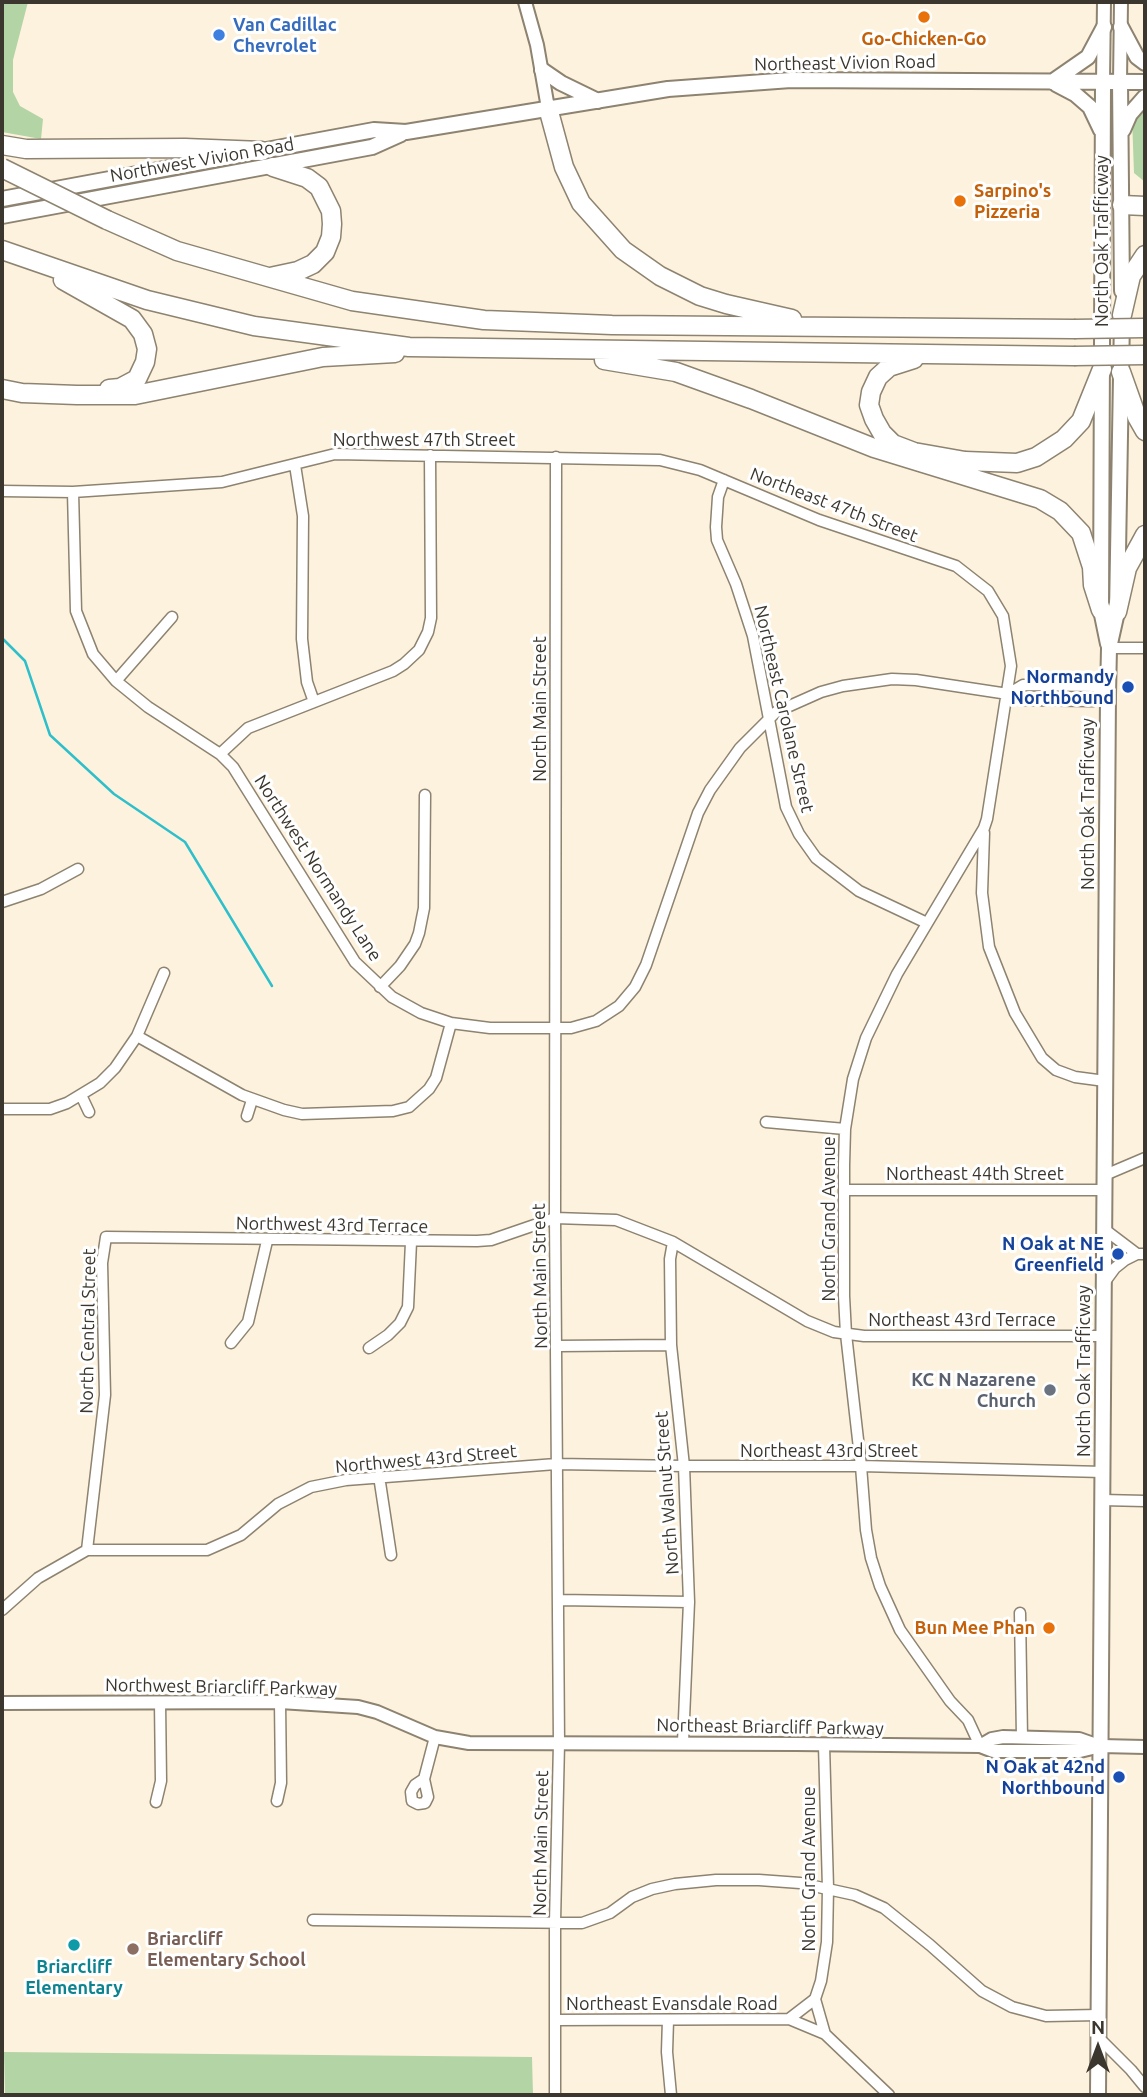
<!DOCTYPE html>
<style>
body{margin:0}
#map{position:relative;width:1147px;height:2097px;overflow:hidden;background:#fdf2de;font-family:Ubuntu,sans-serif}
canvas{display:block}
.frame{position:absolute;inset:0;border:4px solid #3b372f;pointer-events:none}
.north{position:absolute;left:1063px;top:2013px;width:70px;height:70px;-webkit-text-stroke:5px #fff;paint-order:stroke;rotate:0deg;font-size:19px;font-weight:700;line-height:28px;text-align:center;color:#3b372f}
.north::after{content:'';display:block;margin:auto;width:24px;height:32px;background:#3b372f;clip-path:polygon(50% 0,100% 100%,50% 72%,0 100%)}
</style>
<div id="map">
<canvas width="1147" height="2097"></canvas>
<div class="frame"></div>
<div class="north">N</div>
</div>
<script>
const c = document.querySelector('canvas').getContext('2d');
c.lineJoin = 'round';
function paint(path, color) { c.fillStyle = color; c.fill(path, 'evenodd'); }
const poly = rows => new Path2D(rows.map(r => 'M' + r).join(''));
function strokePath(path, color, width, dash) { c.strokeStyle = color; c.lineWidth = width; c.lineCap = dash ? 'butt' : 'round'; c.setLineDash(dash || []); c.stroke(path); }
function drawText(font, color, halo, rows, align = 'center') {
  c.font = font + ' Ubuntu,sans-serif'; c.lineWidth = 6; c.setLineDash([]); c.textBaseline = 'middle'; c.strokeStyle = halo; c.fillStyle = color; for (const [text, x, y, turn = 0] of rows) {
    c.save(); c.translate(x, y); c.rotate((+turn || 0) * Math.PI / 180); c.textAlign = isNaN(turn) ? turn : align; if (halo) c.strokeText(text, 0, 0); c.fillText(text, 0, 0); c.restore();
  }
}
const green = poly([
 [2,2,28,2,13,60,13,92,20,106,43,119,41,139,2,132],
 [1145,101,1145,182,1134,173,1132,118],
 [4,2052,532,2057,533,2095,5,2095]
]);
const stream = poly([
 [2,638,25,661,50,735,114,794,185,842,272,986]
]);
const minor = poly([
 [295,465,303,516,302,639,307,682,314,702],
 [724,480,718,497,716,527,717,540,736,584,753,636,786,807,799,834,816,858,859,891,927,923],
 [2,491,73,492,222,482,335,454,660,460,700,470,819,520,956,566,988,591,1003,616,1011,666,987,819,984,828,897,974,866,1038,853,1079,845,1129,844,1165,844,1296,846,1334,861,1466,866,1530,871,1558,880,1586,900,1630,950,1701,968,1720,980,1746],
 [73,492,76,611,93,654,116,681,148,707,220,754,233,767,355,962,392,997,421,1013,451,1023,490,1028,571,1028,596,1021,619,1006,635,987,646,965,698,813,710,790,740,748,776,712,821,692,843,686,892,679,916,680,1008,694,1024,700,1093,701,1108,695],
 [1109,648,1145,648],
 [116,681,172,617],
 [1008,694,1023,685,1094,686,1108,695],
 [220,754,248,728,393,671,404,664,419,650,428,632,431,618,430,455],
 [984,833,982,893,989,947,1015,1013,1042,1058,1056,1070,1075,1077,1105,1081],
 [2,902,41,889,78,869],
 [380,987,400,966,415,944,419,933,424,908,425,795],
 [137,1036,242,1095,284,1110,302,1114,393,1111,409,1107,429,1089,436,1078,451,1023],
 [81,1095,89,1112],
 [2,1109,50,1109,67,1103,100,1083,115,1068,137,1036,164,973],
 [247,1116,252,1100],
 [766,1122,845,1129],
 [1105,1175,1145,1158],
 [845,1190,1104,1190],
 [1104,1229,1137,1254],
 [673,1242,670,1259,671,1345,684,1466,689,1602,683,1742],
 [1104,1283,1115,1268,1125,1260,1137,1254,1145,1254],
 [231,1343,248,1322,267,1241],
 [558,1346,671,1345],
 [369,1348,388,1335,400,1323,408,1307,411,1242],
 [379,1476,391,1555],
 [1102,1500,1145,1501],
 [87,1550,105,1395,102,1263,106,1237,477,1241,491,1240,555,1218,616,1220,673,1242,807,1321,834,1332,864,1336,1103,1336],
 [559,1600,689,1602],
 [2,1610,38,1578,87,1550,207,1550,241,1535,278,1504,311,1487,346,1480,556,1464,684,1466,861,1466,1103,1472],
 [1020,1613,1022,1738],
 [824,1745,828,1888,827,1942,821,1981,815,1999,825,2034],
 [424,1779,415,1785,411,1792,412,1801,418,1804,425,1803,428,1797,424,1779,435,1737],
 [277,1801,281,1783,280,1702],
 [156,1802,161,1781,160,1702],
 [313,1920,582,1923,610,1913,632,1897,652,1889,675,1884,716,1880,759,1880,800,1883,855,1895,884,1908,930,1945,982,1991,1012,2007,1046,2016,1099,2015],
 [789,2019,815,1999],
 [555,2020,789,2019,825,2034,889,2095],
 [668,2020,667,2052,671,2095],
 [1099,2038,1131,2070,1145,2087],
 [555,2095,555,1922,559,1743,555,1218,556,457]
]);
const tertiary = poly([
 [525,2,537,45,548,108]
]);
const secondary = poly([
 [1103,82,1104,2],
 [1120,82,1121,2],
 [2,1703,280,1702,358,1707,377,1712,435,1737,469,1743,796,1744,980,1746,993,1751,1080,1751,1101,1746,1145,1747],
 [980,1746,992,1739,1003,1737,1079,1739,1099,1746]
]);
const primary = poly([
 [1121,27,1137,57,1145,63],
 [542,70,561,83,598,101],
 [1052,82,1088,57,1104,27],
 [1103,82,1101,610,1108,644],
 [1120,82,1122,291],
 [1056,84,1075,94,1090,107,1101,130],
 [1123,130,1130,114,1145,97],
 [2,199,374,130,406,132,668,89,791,80,1145,82],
 [2,216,372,147,401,134],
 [1098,2095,1108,695,1109,648,1117,612,1122,318]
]);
const motorway = poly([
 [548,108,564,167,581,203,623,250,660,276,700,296,726,304,792,319],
 [2,145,26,149,185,148,262,151],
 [1122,205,1145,206],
 [107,220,177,251,352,301,484,320,612,325,1074,329],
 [2,250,147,300,254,326,409,347,1074,356],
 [270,277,298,271,313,264,325,252,331,237,332,224,331,211,319,187,307,178,273,167],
 [63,280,132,319,143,334,147,349,145,362,137,379,120,388,109,389],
 [1122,315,1131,276,1145,255],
 [914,359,889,367,878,377,871,392,869,405,874,419,882,433,893,444,914,452,965,461,1017,463,1036,457,1064,439,1081,421,1102,369],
 [604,360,676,372,751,399,874,448,1040,499,1060,511,1081,533,1092,567,1093,585,1101,610],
 [1121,372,1137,417,1145,431],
 [2,389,22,393,77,395,135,395,323,357,395,353],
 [1117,612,1127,568,1145,535]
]);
const motorwayBridge = poly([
 [2,168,107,220],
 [1074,329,1145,328],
 [1074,356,1145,355]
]);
const markers = [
 [924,17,7,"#e8710a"],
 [219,35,7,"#3f7fe0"],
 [960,201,7,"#e8710a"],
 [1128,687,7,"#1a4fb4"],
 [1118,1254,7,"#1a4fb4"],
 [1050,1390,7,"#6b7280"],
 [1049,1628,7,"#e8710a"],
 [1119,1777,7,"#1a4fb4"],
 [74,1945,7,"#0f9aa8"],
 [133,1949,7,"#8d6e63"]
];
const shopNames = [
 ["Van Cadillac",233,25],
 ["Chevrolet",233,46]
];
const foodNames = [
 ["Go-Chicken-Go",924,39],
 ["Sarpino's",974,191,"left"],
 ["Pizzeria",974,212,"left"],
 ["Bun Mee Phan",1035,1628,"right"]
];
const streetNames = [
 ["Northeast Vivion Road",845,63,-1],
 ["Northwest Vivion Road",202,160,-10],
 ["North Oak Trafficway",1102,241,-90],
 ["Northwest 47th Street",424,440],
 ["Northeast 47th Street",834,505,21],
 ["North Main Street",540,709,-90],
 ["Northeast Carolane Street",784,709,77],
 ["North Oak Trafficway",1088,804,-90],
 ["Northwest Normandy Lane",318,868,57],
 ["Northeast 44th Street",975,1174],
 ["North Grand Avenue",829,1219,-90],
 ["Northwest 43rd Terrace",332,1225,1],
 ["North Main Street",540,1276,-91],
 ["Northeast 43rd Terrace",962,1320],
 ["North Central Street",88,1331,-89],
 ["North Oak Trafficway",1084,1371,-90],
 ["Northeast 43rd Street",829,1451],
 ["Northwest 43rd Street",426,1459,-5],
 ["North Walnut Street",667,1493,-94],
 ["Northwest Briarcliff Parkway",221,1687,1],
 ["Northeast Briarcliff Parkway",770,1727,1],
 ["North Main Street",541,1843,-89],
 ["North Grand Avenue",809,1869,-90],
 ["Northeast Evansdale Road",672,2004]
];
const transitNames = [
 ["Normandy",1114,677],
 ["Northbound",1114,698],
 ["N Oak at NE",1104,1244],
 ["Greenfield",1104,1265],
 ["N Oak at 42nd",1105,1767],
 ["Northbound",1105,1788]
];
const worshipNames = [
 ["KC N Nazarene",1036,1380],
 ["Church",1036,1401]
];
const educationNames = [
 ["Briarcliff",147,1939],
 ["Elementary School",147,1960]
];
const cultureNames = [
 ["Briarcliff",74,1967],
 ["Elementary",74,1988]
];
paint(green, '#b3d4a5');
strokePath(stream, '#2fbfcb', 2.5);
strokePath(minor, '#8d8370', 13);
strokePath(tertiary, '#8d8370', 16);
strokePath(secondary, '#8d8370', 16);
strokePath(primary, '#8d8370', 18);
strokePath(motorway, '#8d8370', 21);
strokePath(minor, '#fff', 10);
strokePath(tertiary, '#fff', 12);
strokePath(secondary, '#fff', 12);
strokePath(primary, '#fff', 14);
strokePath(motorway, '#fff', 18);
strokePath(motorwayBridge, '#8d8370', 21, []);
strokePath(motorwayBridge, '#fff', 18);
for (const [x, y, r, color] of markers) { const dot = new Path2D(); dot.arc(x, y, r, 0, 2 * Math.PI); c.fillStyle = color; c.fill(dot); strokePath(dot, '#fff', 2.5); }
drawText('bold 18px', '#366cbe', '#fff', shopNames, 'left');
drawText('bold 18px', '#c56008', '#fff', foodNames);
drawText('18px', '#3b372f', '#fff', streetNames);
drawText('bold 18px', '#164399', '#fff', transitNames, 'right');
drawText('bold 18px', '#5b616d', '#fff', worshipNames, 'right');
drawText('bold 18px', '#785e54', '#fff', educationNames, 'left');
drawText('bold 18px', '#0d838f', '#fff', cultureNames);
</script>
